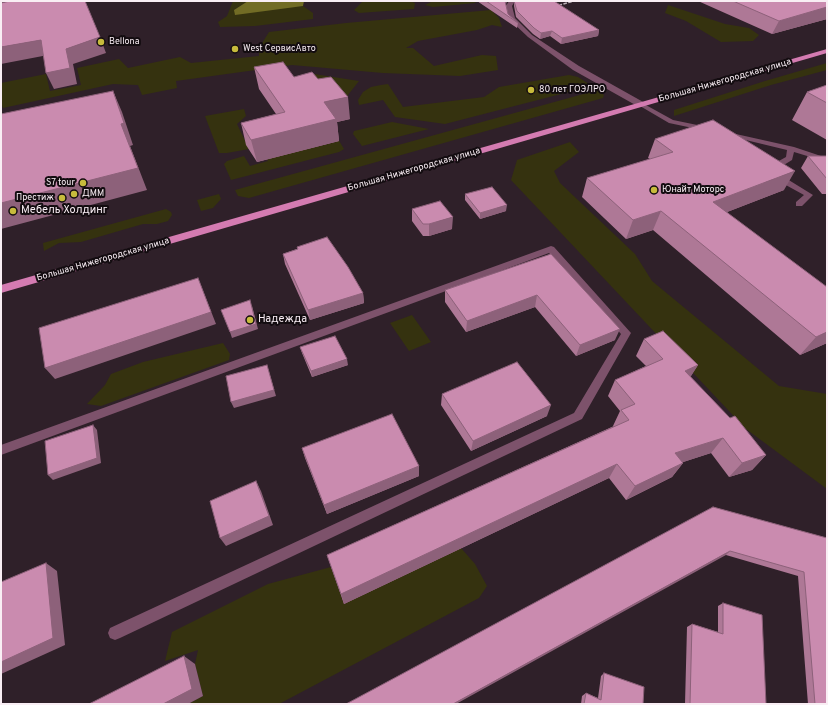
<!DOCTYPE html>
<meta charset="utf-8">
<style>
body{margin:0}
#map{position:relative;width:828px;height:705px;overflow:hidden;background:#2f2029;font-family:Overpass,sans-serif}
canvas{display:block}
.frame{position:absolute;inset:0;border:2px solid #f9eef4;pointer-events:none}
</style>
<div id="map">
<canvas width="828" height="705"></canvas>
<div class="frame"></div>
</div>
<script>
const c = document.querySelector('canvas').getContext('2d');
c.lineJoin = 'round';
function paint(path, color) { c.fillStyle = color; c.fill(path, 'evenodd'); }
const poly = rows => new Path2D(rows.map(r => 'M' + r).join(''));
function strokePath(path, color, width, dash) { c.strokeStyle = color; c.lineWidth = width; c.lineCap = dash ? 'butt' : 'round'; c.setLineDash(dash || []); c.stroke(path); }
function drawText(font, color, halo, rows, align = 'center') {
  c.font = font + ' Overpass,sans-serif'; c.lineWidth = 4; c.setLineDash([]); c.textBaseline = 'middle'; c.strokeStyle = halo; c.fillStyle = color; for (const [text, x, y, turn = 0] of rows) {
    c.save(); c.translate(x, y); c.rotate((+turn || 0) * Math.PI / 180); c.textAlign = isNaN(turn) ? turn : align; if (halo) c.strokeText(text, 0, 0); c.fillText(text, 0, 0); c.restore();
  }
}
const green = poly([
 [233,1,248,1,234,10,303,6,313,13,313,19,255,26,220,27,218,22,227,16],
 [363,1,410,1,415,3,414,9,359,13,354,10],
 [433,1,473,1,476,3,433,7,425,5],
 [668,5,725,24,749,28,759,35,753,41,721,42,686,21,665,13],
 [491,10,499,18,502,27,492,25,477,30,418,41,406,48,413,48,434,66,482,55,496,56,498,70,460,76,383,73,292,65,176,81,177,88,142,95,138,85,113,84,3,108,1,103,1,83,46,74,50,91,81,85,77,68,119,59,128,68,180,57,191,63,259,56,259,48,269,32,346,23],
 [827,63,827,70,771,85,674,116,674,110,765,81],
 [314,74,359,81,348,95,345,103,292,77],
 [569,75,578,77,592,86,445,124,395,117,383,100,359,105,358,100,363,92,371,87,381,85,388,84,403,107,484,97,499,87],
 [598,90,604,95,603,98,249,198,238,196,235,190],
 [244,109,246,116,237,124,249,149,227,153,219,153,205,116],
 [392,122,429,129,362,146,353,134,354,131],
 [338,139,344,149,339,152,231,180,224,164,227,161,244,156,250,166,268,161,267,159,336,142],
 [570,142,579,152,554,171,560,183,635,254,652,281,779,386,827,394,827,489,746,429,511,180,517,160],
 [219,194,221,199,213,208,201,211,197,200],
 [166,209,171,212,172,215,168,221,157,224,143,224,81,242,59,243,44,251,43,243],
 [412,315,431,342,409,351,390,323],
 [223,343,230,354,229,360,101,406,87,404,105,385,111,374,143,362],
 [461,548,475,564,487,586,479,598,279,704,188,704,203,696,195,664,198,650,165,661,172,632,268,584,331,567,344,604]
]);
const water = poly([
 [248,1,304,1,303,6,235,15,234,10]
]);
const lane = poly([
 [640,104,644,104,673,120,707,127,710,129,707,131,669,123,640,106,640,104],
 [727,132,794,147,827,158,827,162,794,152,792,160,774,171,768,171,768,167,786,157,787,150,725,135,725,133,727,132],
 [773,174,779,174,813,195,802,206,796,206,796,202,804,195,773,178,773,174],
 [551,246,554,247,631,333,582,419,120,638,115,640,110,638,108,633,110,628,574,413,621,334,549,253,1,455,1,445,551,246]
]);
const street = poly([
 [509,1,515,1,512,6,515,18,532,35,579,66,645,103,645,107,639,107,573,70,528,37,509,19,506,6,509,1]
]);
const primary = poly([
 [827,49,827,53,1,293,1,285,827,49]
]);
const rail = poly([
 [549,8,574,1]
]);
const wall = poly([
 [477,1,507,1,506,4,508,14,518,23,517,28],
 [514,1,599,30,598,36,561,44,550,36,540,39,533,34,516,17,514,6],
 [698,1,827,1,827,19,772,34],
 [254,67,294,77,350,119,337,122,339,141,257,162,246,145,241,123,276,114,259,89],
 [827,85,827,140,792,120,807,92],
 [655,139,784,190,727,212,827,343,800,355,653,230,626,239,582,197,587,178,650,159,648,158],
 [808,156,827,156,827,194,822,194,801,168],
 [465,194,506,211,480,219,465,200],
 [412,209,452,229,429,236,423,236,412,221],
 [297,247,363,293,364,303,310,320,285,264,283,254,297,249],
 [551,254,615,340,576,356,535,307,466,332,445,302,445,290],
 [644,339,698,365,690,377,766,455,752,470,729,477,711,453,683,462,683,463,672,477,626,500,609,478,344,604,327,555,614,426,613,426,620,411,608,396,615,380,646,366,636,356],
 [300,347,348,365,312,377,302,353],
 [442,394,547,416,471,451,441,405],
 [302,448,419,466,419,476,327,514,305,458],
 [713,507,827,538,827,704,808,704,798,576,726,555],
 [723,603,766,704,685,704,687,627,692,624,718,632,718,606],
 [604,673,643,704,581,704,582,696,586,693,598,698,601,676]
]);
const shadedWall = poly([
 [827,7,827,19,772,34,779,21],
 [599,30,598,36,561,44,562,38],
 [552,31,550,36,540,39,541,33],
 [100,37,106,53,73,64,77,84,54,89,46,73,66,49],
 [41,40,48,55,1,64,1,47],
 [113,91,122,112,133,145,130,146,147,190,1,229,1,203,121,124],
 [348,97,350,119,337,122,339,141,257,162,251,140,324,102],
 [795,171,784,190,704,221,713,202],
 [507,205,506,211,480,219,480,213],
 [661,211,653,230,626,239,633,220],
 [453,217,452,229,429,236,429,224],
 [198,278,216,324,55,379,45,368],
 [363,293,364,303,310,320,308,310],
 [537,295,535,307,466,332,467,321],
 [252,306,258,329,232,338,230,332],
 [620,329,615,340,576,356,580,345],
 [827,332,827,343,800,355,816,337],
 [347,359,348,365,312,377,311,371],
 [267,365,276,396,234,408,231,402],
 [698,365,688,381,685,371],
 [551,405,547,416,471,451,473,441],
 [93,425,97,430,101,463,53,480,48,475],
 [723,438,711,453,665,468,675,453],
 [766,455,752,470,729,477,742,463],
 [683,463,672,477,626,500,635,486],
 [617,464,609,478,344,604,341,594],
 [419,466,419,476,327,514,324,505],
 [256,481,261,491,273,525,226,546,220,538],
 [730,551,726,555,456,704,453,704],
 [46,563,57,571,65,645,1,674,1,662],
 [184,656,195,664,203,696,188,704,163,704]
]);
const building = poly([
 [10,1,85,1,100,37,66,49,70,68,46,73,41,40,1,47,1,3,10,1],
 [486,1,505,1,508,14,518,23,486,1],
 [514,1,554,1,599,30,562,38,552,31,541,33,534,28,517,11,514,1],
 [733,1,827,1,827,7,779,21,733,1],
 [283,62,294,77,312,72,318,79,331,77,348,97,324,102,336,119,251,140,241,123,285,112,254,67,283,62],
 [827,85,827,103,807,92,827,85],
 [113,91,124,123,121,124,138,168,1,203,1,114,113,91],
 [713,120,795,171,713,202,827,287,827,332,816,337,661,211,633,220,587,178,673,152,655,139,713,120],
 [808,156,827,156,827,179,808,156],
 [492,187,507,205,480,213,465,194,492,187],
 [440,201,453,217,429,224,423,224,412,209,440,201],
 [327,237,348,267,363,293,308,310,283,254,298,249,297,247,327,237],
 [551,254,620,329,580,345,537,295,467,321,445,290,551,254],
 [198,278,211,312,45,368,39,328,198,278],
 [250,300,256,324,230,332,221,310,250,300],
 [663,331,698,365,685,371,730,418,735,416,766,455,742,463,723,438,675,453,683,463,635,486,617,464,341,594,327,555,629,420,621,410,635,404,615,380,663,359,644,339,663,331],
 [335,336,347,359,311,371,300,347,335,336],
 [517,362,551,405,473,441,442,394,517,362],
 [267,365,274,390,231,402,226,376,267,365],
 [392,414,419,466,324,505,302,448,392,414],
 [93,425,97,458,48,475,45,441,93,425],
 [256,481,269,516,220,538,210,501,256,481],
 [713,507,827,538,827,704,815,704,804,572,730,551,453,704,346,704,713,507],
 [46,563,53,638,1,662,1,582,46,563],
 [723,603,762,615,766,704,690,704,692,624,723,634,723,603],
 [184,656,192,689,163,704,89,704,184,656],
 [604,673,644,687,643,704,584,704,586,693,601,700,604,673]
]);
const markers = [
 [101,42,4,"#c7bb3c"],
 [235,49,4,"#c7bb3c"],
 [531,90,4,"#c7bb3c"],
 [83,183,4,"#c7bb3c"],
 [654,190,4,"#c7bb3c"],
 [74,194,4,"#c7bb3c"],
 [62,198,4,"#c7bb3c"],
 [13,211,4,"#c7bb3c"],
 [250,320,4,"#c7bb3c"]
];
const farPoinames = [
 ["Bellona",109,42],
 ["West СервисАвто",243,49],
 ["80 лет ГОЭЛРО",539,90],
 ["S7 tour",75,183,"right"],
 ["Юнайт Моторс",662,190],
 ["ДММ",82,194],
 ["Престиж",54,198,"right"]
];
const farStreetnames = [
 ["Большая Нижегородская улица",725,81,-16],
 ["Большая Нижегородская улица",414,170,-16],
 ["Большая Нижегородская улица",103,260,-16]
];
const poiNames = [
 ["Мебель Холдинг",21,211],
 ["Надежда",258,320]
];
paint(green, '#35320f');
paint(water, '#726c25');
paint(lane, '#7d526b');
paint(street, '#7d526b');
paint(primary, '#d47bb1');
strokePath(rail, '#bcb0b7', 1.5, [3.5, 1.5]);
paint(wall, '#ae7896');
paint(shadedWall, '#8d617a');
paint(building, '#ca8baf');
strokePath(building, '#8d617a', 1);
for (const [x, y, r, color] of markers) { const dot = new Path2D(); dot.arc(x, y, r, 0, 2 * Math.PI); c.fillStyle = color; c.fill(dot); strokePath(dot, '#130c10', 1.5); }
drawText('9px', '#f9eef4', '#130c10', farPoinames, 'left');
drawText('9px', '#f9eef4', '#130c10', farStreetnames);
drawText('11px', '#f9eef4', '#130c10', poiNames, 'left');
</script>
